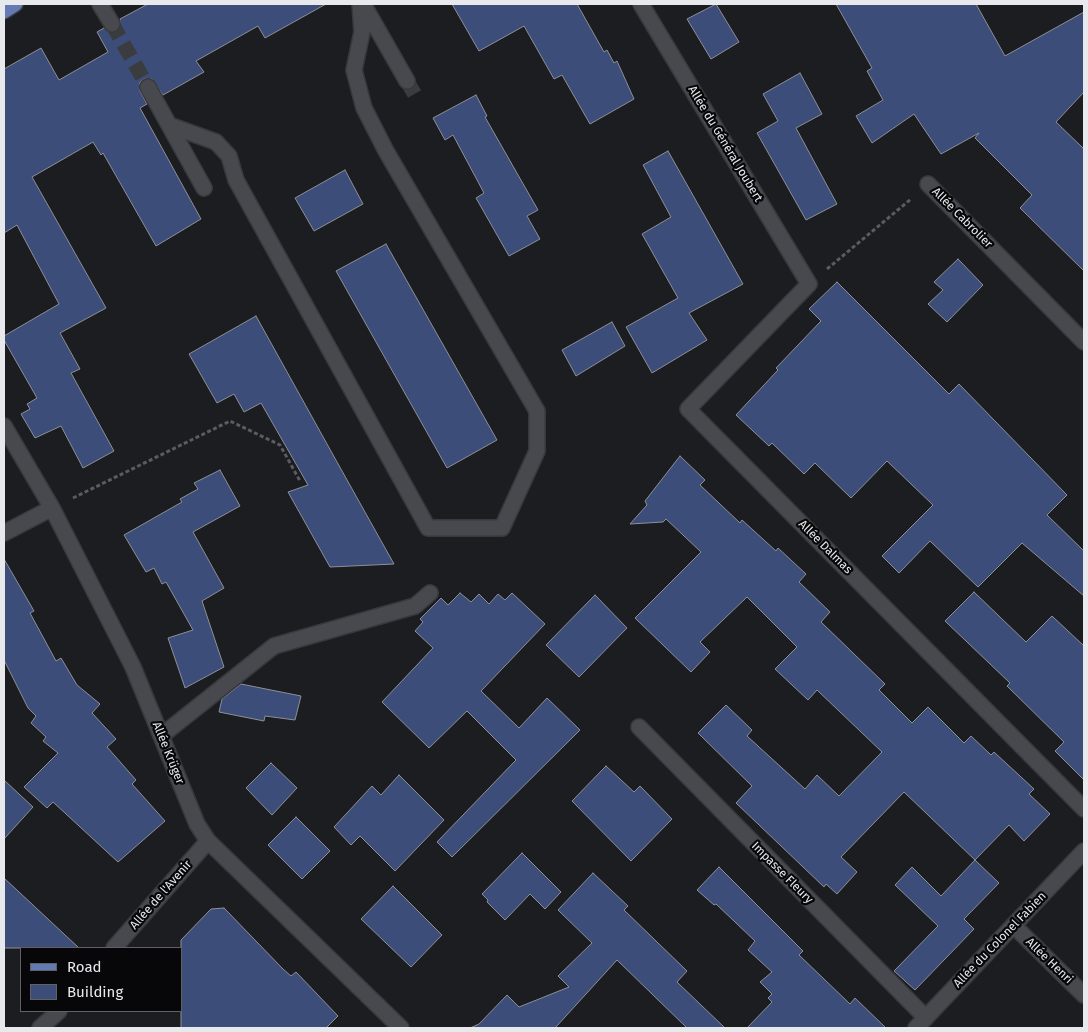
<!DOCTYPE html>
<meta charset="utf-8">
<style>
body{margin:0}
#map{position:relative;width:1088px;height:1032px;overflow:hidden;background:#1b1d21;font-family:"Fira Sans",sans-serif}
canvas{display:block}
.frame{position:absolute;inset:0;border:5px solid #e8e9ec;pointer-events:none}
.legend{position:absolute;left:20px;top:947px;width:162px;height:65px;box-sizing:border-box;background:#070709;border:1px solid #616164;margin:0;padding:6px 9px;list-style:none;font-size:15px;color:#e8e9ec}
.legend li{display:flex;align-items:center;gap:10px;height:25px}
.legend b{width:25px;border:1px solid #616164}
</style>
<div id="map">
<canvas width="1088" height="1032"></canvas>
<div class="frame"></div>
<ul class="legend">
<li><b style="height:6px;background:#647ab2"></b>Road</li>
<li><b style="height:14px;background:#3d4d79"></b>Building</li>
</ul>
</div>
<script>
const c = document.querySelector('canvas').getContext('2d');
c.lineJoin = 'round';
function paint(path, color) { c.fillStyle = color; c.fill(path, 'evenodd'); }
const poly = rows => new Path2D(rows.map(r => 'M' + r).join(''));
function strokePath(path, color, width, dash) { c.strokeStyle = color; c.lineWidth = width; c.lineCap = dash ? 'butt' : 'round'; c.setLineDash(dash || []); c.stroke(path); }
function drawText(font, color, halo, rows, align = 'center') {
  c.font = font + ' "Fira Sans",sans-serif'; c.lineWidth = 4.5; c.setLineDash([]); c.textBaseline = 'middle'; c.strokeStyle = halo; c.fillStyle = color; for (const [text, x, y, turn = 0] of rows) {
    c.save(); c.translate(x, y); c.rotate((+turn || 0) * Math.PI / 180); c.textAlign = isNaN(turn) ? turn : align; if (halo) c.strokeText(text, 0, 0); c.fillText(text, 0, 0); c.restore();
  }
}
const building = poly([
 [148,4,326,4,265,38,258,26,196,61,204,72,163,95,152,79,144,79,140,82,140,91,147,104,140,108,201,219,156,246,103,153,101,155,93,142,32,177,106,308,60,333,80,369,71,373,114,451,83,468,61,426,35,438,21,414,30,409,27,404,37,398,4,340,4,336,59,304,17,225,4,233,4,69,41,48,59,80,108,52,97,32,104,28,108,32,116,32,120,28,120,19,148,4],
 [452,4,577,4,604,52,607,50,614,63,617,61,634,99,590,124,562,75,554,79,524,26,479,51,452,4],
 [716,4,739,42,711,59,687,19,716,4],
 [836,4,976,4,1005,56,1084,12,1084,92,1056,122,1084,149,1084,271,1020,208,1032,195,975,138,979,133,941,154,914,114,872,143,856,116,883,100,867,71,872,68,836,4],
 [800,73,822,114,796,128,837,204,806,220,757,133,778,121,763,94,800,73],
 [476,95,487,116,485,117,538,210,527,216,540,239,509,256,476,198,484,193,453,135,445,140,433,118,476,95],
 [668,151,743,284,689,313,707,340,652,373,626,327,678,298,642,234,671,217,643,165,668,151],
 [345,170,363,204,314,231,295,198,345,170],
 [386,244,497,440,447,468,336,271,386,244],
 [958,259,983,285,947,322,928,304,943,290,934,282,958,259],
 [837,282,949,394,959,384,1067,495,1047,515,1084,551,1084,596,1022,543,978,587,930,541,899,573,882,556,933,505,887,461,851,498,815,463,804,474,772,443,769,446,736,415,778,370,776,368,821,321,809,309,837,282],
 [256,316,337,462,394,564,330,567,288,492,308,485,261,403,244,412,234,394,217,403,189,354,256,316],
 [612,322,625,346,576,376,562,350,612,322],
 [680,456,705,480,700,485,740,523,742,520,776,551,778,548,806,574,799,582,830,612,821,622,885,684,879,690,912,723,928,707,964,743,971,736,991,755,994,752,1034,789,1029,794,1050,814,1024,841,1009,825,975,860,904,792,841,857,857,872,837,894,826,884,824,887,736,803,752,786,698,733,726,705,752,730,747,736,805,789,817,775,839,796,882,752,817,690,808,700,775,669,797,647,747,597,700,642,710,652,691,672,635,618,701,552,666,519,663,522,630,524,647,505,645,501,680,456],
 [220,470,240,506,193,532,224,588,202,601,224,667,185,688,168,638,193,630,166,582,162,584,154,568,146,572,124,535,182,502,180,499,198,489,194,483,220,470],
 [4,559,34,611,30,613,56,661,61,658,77,685,100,704,92,713,116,739,107,747,136,780,132,784,165,821,118,862,53,802,47,808,24,787,58,753,43,741,46,737,31,723,36,716,28,708,4,660,4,559],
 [974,592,1026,642,1052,616,1084,646,1084,780,1055,751,1064,742,1007,686,1010,683,945,621,974,592],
 [460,593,471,602,479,594,489,604,498,594,505,600,512,593,545,624,481,691,519,728,547,698,580,730,452,857,437,842,516,760,467,711,429,748,382,702,433,648,415,631,423,622,420,619,441,598,448,605,460,593],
 [595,595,627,628,579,677,546,645,595,595],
 [241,684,301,696,295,720,265,716,264,721,219,712,222,699,241,684],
 [271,763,297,788,272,815,246,788,271,763],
 [606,766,634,792,640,786,672,819,631,861,572,801,606,766],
 [399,775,444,820,395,871,360,836,351,845,334,827,372,786,381,795,399,775],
 [4,780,33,807,4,839,4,780],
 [296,817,330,851,302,879,268,845,296,817],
 [522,853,561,892,545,909,530,894,505,920,487,902,488,900,482,894,522,853],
 [975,860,999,883,964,919,974,929,915,990,894,971,938,926,895,885,912,867,941,896,975,860],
 [719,867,803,951,799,955,850,1004,855,998,886,1028,747,1028,772,1002,768,998,772,994,760,982,772,972,748,950,755,941,716,904,714,905,697,890,719,867],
 [593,873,628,906,624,910,687,971,677,982,725,1028,687,1028,617,960,555,1028,470,1028,479,1024,507,995,519,1007,569,987,558,976,592,943,558,910,593,873],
 [4,878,79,948,4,948,4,878],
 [393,886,442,935,411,967,361,919,393,886],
 [224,908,283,969,291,976,296,972,338,1016,326,1028,181,1028,181,940,211,909,224,908]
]);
const minorTunnel = poly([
 [112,24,148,87],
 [407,81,418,100]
]);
const path = poly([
 [827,269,911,199],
 [73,498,230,421,280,445,300,481]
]);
const minor = poly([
 [100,4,112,24],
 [363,4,407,81],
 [641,4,809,284,688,409,1084,809],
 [148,87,169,125,216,142,229,156,236,180,428,528,502,528,537,451,537,411,386,151,364,108,354,70,362,32,360,4],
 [169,125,204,188],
 [928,184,1084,342],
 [4,426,52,508,133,667,197,824,208,841,401,1028],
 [4,533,52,508],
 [639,727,926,1018],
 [161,736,274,646,415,606,430,593],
 [1014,926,1084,995],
 [114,948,208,841],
 [40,1028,59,1011],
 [916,1028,1084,851]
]);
const major = poly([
 [4,11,15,4]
]);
const streetNames = [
 ["Allée du Général Joubert",725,144,59],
 ["Allée Cabrolier",962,218,45],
 ["Allée Dalmas",825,547,45],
 ["Allée Krüger",168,753,68],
 ["Impasse Fleury",782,873,45],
 ["Allée de l'Avenir",161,895,-49],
 ["Allée du Colonel Fabien",1000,940,-46],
 ["Allée Henri",1049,961,44]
];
paint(building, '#3d4d79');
strokePath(building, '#8e9095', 1);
strokePath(minorTunnel, '#3a3c3f', 15, [15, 8]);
strokePath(minor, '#38393c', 18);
strokePath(major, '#38393c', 18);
strokePath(path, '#5a5c60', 3, [4, 2.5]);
strokePath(minor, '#47494e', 15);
strokePath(major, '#647ab2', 15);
drawText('12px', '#e8e9ec', '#070709', streetNames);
</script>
